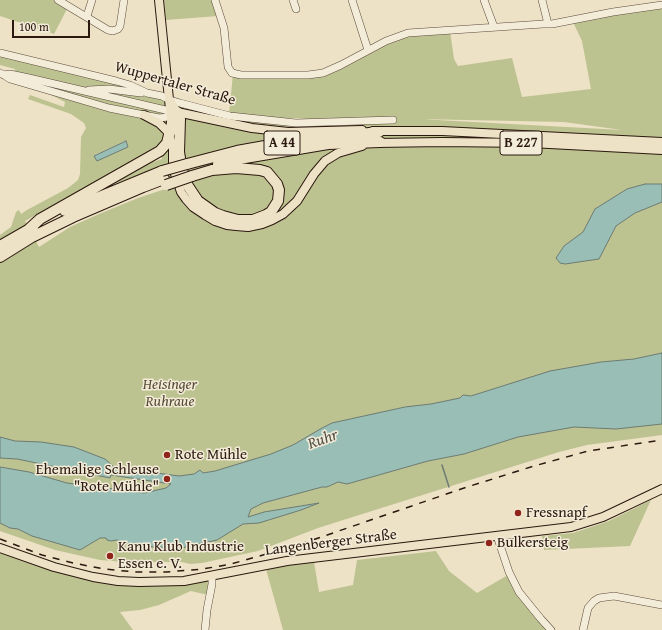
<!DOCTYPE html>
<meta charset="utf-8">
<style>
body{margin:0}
#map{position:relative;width:662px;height:630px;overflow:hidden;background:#ede2c5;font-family:"Gentium Book Plus",serif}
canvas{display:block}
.scale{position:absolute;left:12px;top:20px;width:78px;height:18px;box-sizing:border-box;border:2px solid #2b180f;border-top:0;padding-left:5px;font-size:12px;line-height:14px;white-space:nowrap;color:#2b180f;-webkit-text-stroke:3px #f3ecd9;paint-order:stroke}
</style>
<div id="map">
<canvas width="662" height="630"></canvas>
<div class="scale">100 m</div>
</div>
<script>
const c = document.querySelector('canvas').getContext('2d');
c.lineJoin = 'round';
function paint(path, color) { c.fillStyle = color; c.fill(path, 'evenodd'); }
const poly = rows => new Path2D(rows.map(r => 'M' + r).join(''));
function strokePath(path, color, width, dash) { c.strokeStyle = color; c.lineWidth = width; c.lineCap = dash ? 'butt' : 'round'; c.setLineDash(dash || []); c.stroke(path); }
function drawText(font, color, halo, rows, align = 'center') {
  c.font = font + ' "Gentium Book Plus",serif'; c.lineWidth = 3; c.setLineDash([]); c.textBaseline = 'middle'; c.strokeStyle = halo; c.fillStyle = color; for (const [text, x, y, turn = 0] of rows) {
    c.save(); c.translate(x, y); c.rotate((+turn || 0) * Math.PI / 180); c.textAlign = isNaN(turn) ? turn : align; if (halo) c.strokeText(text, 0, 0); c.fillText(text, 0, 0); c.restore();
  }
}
const green = poly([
 [0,0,55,0,68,7,54,34,0,16],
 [164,0,212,0,218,16,166,20],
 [662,6,662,435,587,445,559,452,318,528,258,551,202,563,190,564,182,562,124,562,100,560,55,550,0,531,0,235,11,227,16,212,19,210,21,214,27,210,68,188,78,180,80,174,81,137,86,128,84,123,71,114,28,99,30,95,64,107,65,102,49,94,11,83,15,69,0,65,0,54,112,78,134,89,124,89,142,93,163,96,180,104,230,117,271,123,311,119,293,118,273,120,229,114,233,74,247,76,315,76,323,74,330,72,392,39,402,36,450,31,454,59,458,66,512,58,522,97,591,89,582,41,573,22,613,13],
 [417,119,564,122,622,130,418,119],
 [126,141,128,147,97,160,95,155],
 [159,146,162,159,146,164,111,182,111,185,164,165,171,187,138,198,99,214,70,227,39,247,25,221],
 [651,500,630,546,544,550,542,536,573,533,609,521],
 [0,551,118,582,211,577,208,595,191,591,159,605,140,610,120,612,133,630,0,630],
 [436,551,449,571,477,593,508,575,549,630,283,630,266,569,277,566,314,562,319,592,353,585,357,560]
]);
const water = poly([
 [126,141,128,147,97,161,94,156,126,141],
 [645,184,662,184,662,202,635,213,616,226,599,259,565,264,560,263,556,258,564,246,583,232,595,209,627,189,645,184],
 [662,353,662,424,616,429,574,427,518,437,464,454,428,461,347,484,338,482,327,487,322,487,263,503,251,509,248,517,264,512,319,503,301,510,259,523,243,524,217,540,181,548,133,546,117,540,111,541,107,540,106,538,100,538,80,550,32,536,18,529,10,528,0,523,0,467,29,472,67,483,144,493,166,488,171,484,111,475,110,478,17,459,0,458,0,437,15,441,41,442,74,447,105,459,114,467,179,476,194,474,200,470,203,473,215,471,271,454,293,445,322,428,332,423,405,407,431,404,460,398,463,395,471,396,550,371,601,362,634,359,662,353]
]);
const stream = poly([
 [442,465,449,487]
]);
const minor = poly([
 [58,0,108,30,113,31,118,29,120,26,124,0],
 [215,0,224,28,228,67,232,73,241,75,308,75,323,73,341,65,386,41,408,33,543,24,552,24,613,12,662,5],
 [293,0,296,9],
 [352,0,368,50],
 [484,0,494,27],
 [542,0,548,24],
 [87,16,92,0],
 [0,53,116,81,130,85,147,93,162,96,170,100,180,103,230,116,296,123,393,120],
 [0,73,4,75,10,79,109,108,159,118,168,117,175,113],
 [4,75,10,74,29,78,174,112],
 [89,90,109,89,141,93],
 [497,536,509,572,519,592,541,619,551,630],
 [205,630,207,610,212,584,212,576],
 [583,630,588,608,594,601,599,598,614,596,662,605]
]);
const major = poly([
 [159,0,172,129],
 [170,100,177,112,252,128,288,132,362,130],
 [144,115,159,123,167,131,173,146,173,164,175,174,181,192,186,199,193,207,205,215,215,221,227,225,236,226,248,227,262,224,272,220,283,214,297,201,314,174,325,161,338,153,362,146],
 [373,131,442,131,662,142],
 [376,143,442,142,531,143,662,150],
 [0,548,54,567,93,577,118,581,139,582,184,581,287,561,571,527,603,517,662,489]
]);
const highway = poly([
 [177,112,180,119,179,152,182,170,188,186,198,201,215,213,223,216,238,220,253,220,266,215,271,212,278,201,279,190,277,184,267,172,260,170,236,168,212,170,192,176],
 [187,164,237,151,293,141,379,132],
 [218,164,239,159,328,144,380,142],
 [65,211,162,171],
 [28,230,40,219,160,151,167,143,172,123],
 [0,246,33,227],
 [0,257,32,237,73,217,143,187,164,179]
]);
const rail = poly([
 [0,539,42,555,73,563,104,569,136,572,166,572,203,569,231,564,295,546,467,487,534,466,588,451,662,440]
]);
const highwayBridge = poly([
 [162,171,187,164],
 [166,185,192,176]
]);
const markers = [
 [167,455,4,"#8f2418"],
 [167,479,4,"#8f2418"],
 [518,513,4,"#8f2418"],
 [489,543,4,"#8f2418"],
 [110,556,4,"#8f2418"]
];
const shields = [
 [282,143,36],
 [521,143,42]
];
const shieldNames = [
 ["A 44",282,143],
 ["B 227",521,143]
];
const streetNames = [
 ["Wuppertaler Straße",175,84,16],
 ["Langenberger Straße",331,543,-7]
];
const parkNames = [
 ["Heisinger",170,385],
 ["Ruhraue",170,402]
];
const poiNames = [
 ["Rote Mühle",175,455],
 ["Ehemalige Schleuse",159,470,"right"],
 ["\"Rote Mühle\"",159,487,"right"],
 ["Fressnapf",526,513],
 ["Bulkersteig",497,543],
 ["Kanu Klub Industrie",118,547],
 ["Essen e. V.",118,564]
];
const waterNames = [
 ["Ruhr",323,440,-20]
];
paint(green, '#bdc291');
paint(water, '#99beb5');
strokePath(water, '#6d7c73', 1);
strokePath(stream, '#6d7c73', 1.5);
strokePath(minor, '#5c4a3c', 8);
strokePath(major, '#2b180f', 10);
strokePath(highway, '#2b180f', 12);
strokePath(minor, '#f3ecd9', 7);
strokePath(major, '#ede2c5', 8);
strokePath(highway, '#ede2c5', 10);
strokePath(rail, '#2b180f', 1.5, [7, 7]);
strokePath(highwayBridge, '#2b180f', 12, []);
strokePath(highwayBridge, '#ede2c5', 10);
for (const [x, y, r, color] of markers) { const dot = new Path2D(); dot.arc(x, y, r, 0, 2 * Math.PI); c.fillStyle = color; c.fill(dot); strokePath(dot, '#f3ecd9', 1.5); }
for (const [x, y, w] of shields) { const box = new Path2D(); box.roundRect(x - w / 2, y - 12, w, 24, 3); c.fillStyle = '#f3ecd9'; c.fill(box); strokePath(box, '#2b180f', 1); }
drawText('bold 14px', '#2b180f', null, shieldNames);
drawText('15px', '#2b180f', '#f3ecd9', streetNames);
drawText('italic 15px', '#574b36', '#f3ecd9', parkNames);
drawText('15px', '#2b180f', '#f3ecd9', poiNames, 'left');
drawText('italic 16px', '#525249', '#f3ecd9', waterNames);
</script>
